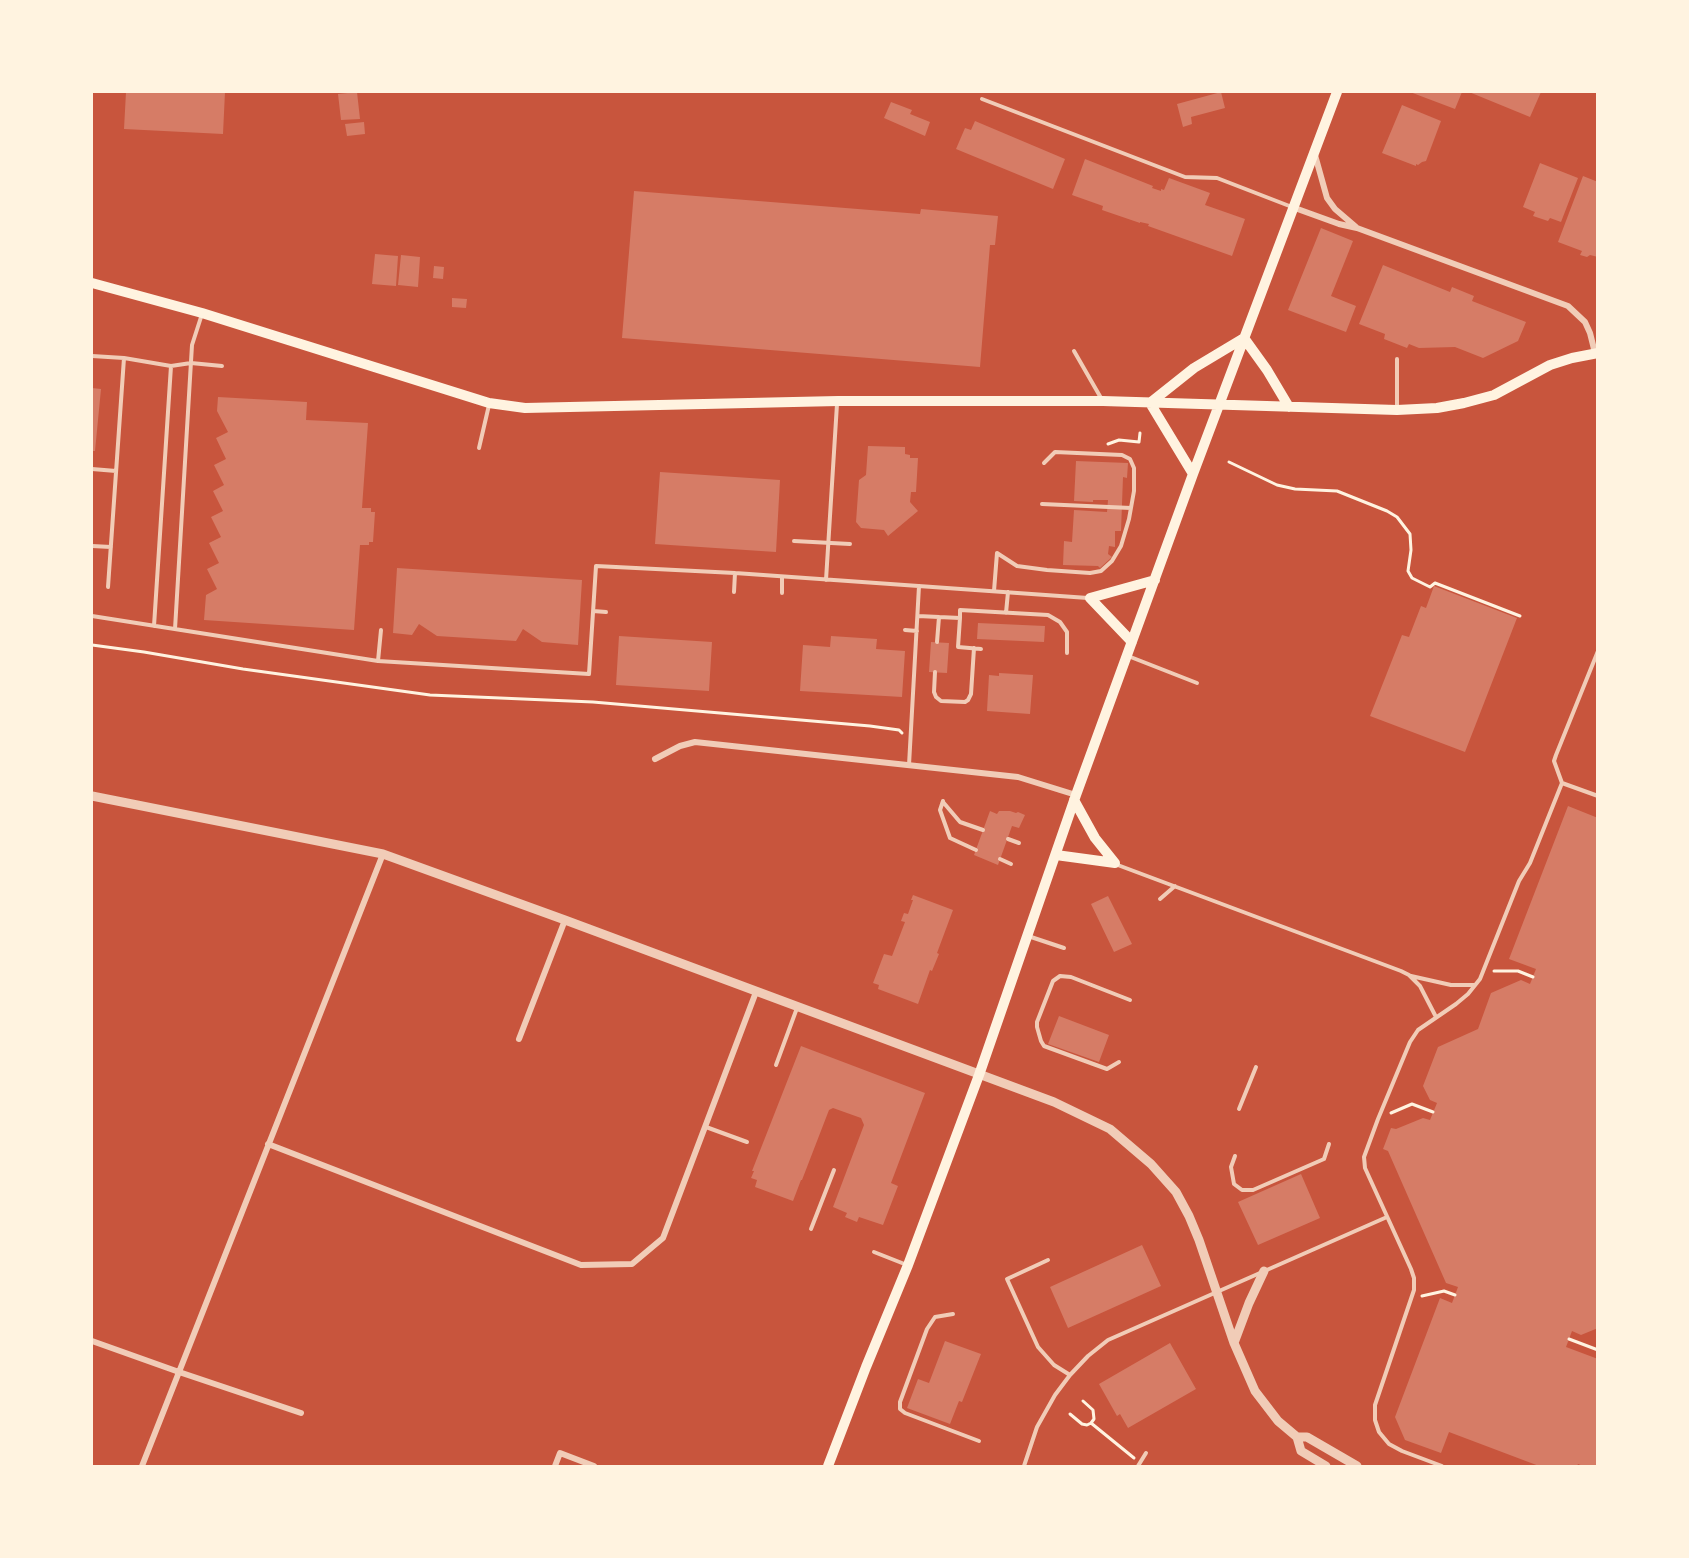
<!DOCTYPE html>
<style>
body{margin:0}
#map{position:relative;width:1689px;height:1558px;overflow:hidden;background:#c8553d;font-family:"IBM Plex Sans",sans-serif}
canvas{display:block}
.frame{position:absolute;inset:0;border:93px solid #fff3e0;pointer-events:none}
</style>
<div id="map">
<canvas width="1689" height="1558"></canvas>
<div class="frame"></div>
</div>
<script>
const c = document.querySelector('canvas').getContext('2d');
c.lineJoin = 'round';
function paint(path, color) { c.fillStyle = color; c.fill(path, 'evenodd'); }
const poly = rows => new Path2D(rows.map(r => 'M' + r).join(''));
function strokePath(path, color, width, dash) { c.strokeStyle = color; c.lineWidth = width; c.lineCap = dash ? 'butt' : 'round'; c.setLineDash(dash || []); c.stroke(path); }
const building = poly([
 [126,92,225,92,223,134,124,129],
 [357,92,360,119,341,120,338,94],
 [1221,92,1225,108,1191,117,1192,124,1183,127,1177,104],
 [1410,92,1462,92,1455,109],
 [1469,92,1541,92,1530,117],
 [891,102,912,110,910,114,930,122,925,136,884,118],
 [1402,105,1441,121,1426,161,1422,162,1418,165,1416,164,1416,166,1382,153],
 [975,121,1065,159,1053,189,956,149,965,128,971,130],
 [364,122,365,134,347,136,345,124],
 [1085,159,1153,186,1152,188,1161,191,1161,189,1164,190,1169,178,1210,193,1205,205,1245,219,1232,256,1148,226,1149,224,1140,222,1140,223,1102,210,1103,206,1072,195],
 [1540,163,1578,178,1561,222,1550,218,1548,221,1533,216,1535,212,1523,207],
 [1583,176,1598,182,1598,257,1590,255,1587,257,1580,255,1582,251,1558,242],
 [634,191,920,214,921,209,998,216,995,245,990,245,980,367,622,338],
 [1321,228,1353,241,1331,296,1356,306,1346,332,1288,310],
 [375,254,398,256,396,286,372,284],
 [401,255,420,257,418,287,398,285],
 [1383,265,1450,292,1452,287,1474,296,1472,301,1526,322,1518,341,1483,358,1455,347,1419,348,1409,344,1407,348,1384,339,1385,334,1359,324],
 [434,266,444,267,443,279,433,278],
 [452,298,467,299,466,308,452,307],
 [92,388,101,389,95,451,92,451],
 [218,397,307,402,306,420,368,423,362,508,371,508,371,512,375,512,373,542,369,542,369,545,360,545,354,630,204,620,206,595,217,589,207,569,219,563,209,543,221,537,211,517,223,511,213,491,224,485,214,465,226,459,216,438,228,432,217,411],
 [868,446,905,447,905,454,910,455,910,458,918,458,916,492,911,492,910,502,918,511,888,536,884,530,861,528,856,522,859,480,866,475],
 [1076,461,1128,463,1127,478,1123,477,1121,531,1115,531,1115,547,1109,546,1108,554,1112,557,1100,568,1098,566,1063,565,1064,541,1072,542,1074,510,1107,512,1108,500,1093,500,1093,502,1074,501],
 [660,472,780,480,776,552,655,544],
 [397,568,582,580,578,645,542,642,523,629,516,641,437,636,419,624,412,635,393,633],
 [1434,586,1517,618,1465,752,1370,716,1402,635,1409,637,1421,606,1426,608],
 [978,623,1045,626,1044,642,977,639],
 [619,636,712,642,709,691,616,685],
 [831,636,877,639,876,649,905,651,902,697,800,691,803,645,830,647],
 [931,642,949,643,947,673,929,672],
 [999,673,1033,675,1030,714,987,711,989,675,999,676],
 [1568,806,1598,818,1598,1328,1581,1335,1572,1331,1566,1347,1598,1359,1598,1466,1583,1466,1578,1464,1577,1466,1539,1466,1449,1432,1441,1453,1405,1440,1395,1417,1440,1298,1452,1303,1458,1287,1446,1283,1388,1151,1383,1149,1391,1128,1396,1129,1423,1118,1430,1120,1437,1103,1430,1100,1423,1086,1438,1047,1478,1029,1491,993,1521,980,1530,984,1536,969,1509,959],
 [990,811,997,814,999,811,1010,811,1016,813,1018,812,1025,815,1019,828,1012,826,998,865,974,855],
 [913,895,953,910,937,953,939,954,932,971,930,970,918,1004,878,989,879,985,873,983,884,954,892,956,905,922,901,921,904,913,908,914,913,900,911,900],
 [1108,896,1132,944,1114,952,1091,904],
 [1059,1016,1109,1035,1099,1062,1048,1044],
 [801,1046,925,1093,891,1183,898,1186,883,1225,859,1217,857,1222,845,1217,847,1213,833,1207,864,1125,861,1118,833,1108,829,1110,802,1180,801,1180,793,1201,755,1187,757,1180,751,1178,754,1171,752,1171],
 [1301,1174,1320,1218,1258,1245,1238,1202],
 [1142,1245,1161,1286,1068,1328,1050,1287],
 [945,1341,981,1354,962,1402,959,1401,950,1424,907,1408,918,1379,929,1383],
 [1170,1343,1196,1389,1128,1428,1120,1414,1117,1416,1099,1384]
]);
const path = poly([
 [1108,444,1119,440,1139,442,1140,433],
 [1229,462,1277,485,1295,489,1337,491,1387,511,1397,517,1410,534,1411,550,1408,571,1412,578,1430,587,1435,583,1520,616],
 [92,645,144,652,243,669,430,695,593,702,870,726,899,730,902,733],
 [1494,971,1518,971,1533,977],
 [1391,1113,1412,1104,1433,1112],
 [1422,1296,1444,1291,1455,1295],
 [1569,1339,1598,1350],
 [1070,1414,1082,1424,1087,1425,1091,1423,1094,1419,1093,1410,1083,1401],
 [1091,1423,1134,1458]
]);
const service = poly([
 [982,99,1185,177,1217,178,1292,207],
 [1074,351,1101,398],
 [92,356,124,358,171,366,191,363,222,366],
 [1397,410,1397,359],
 [479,448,489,405],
 [92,469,116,471],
 [1042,504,1131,508],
 [794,541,850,544],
 [92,546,111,547],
 [826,580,837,404],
 [108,587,124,358],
 [994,591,997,553,1017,566,1047,570,1090,573,1101,571,1112,561,1121,546,1129,519,1134,491,1134,468,1130,459,1122,455,1055,452,1044,463],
 [734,592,735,573],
 [782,593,782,577],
 [593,611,606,612],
 [1006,613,1008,592],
 [92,616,378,661,589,674,596,566,735,573,1088,598],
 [918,616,960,618,960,610,1048,615,1060,622,1067,632,1067,653],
 [960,618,958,647,981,649],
 [154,626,171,366],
 [175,629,192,345,202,314],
 [905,630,917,631],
 [937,642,939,617],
 [1128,656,1197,683],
 [378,661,381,630],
 [935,672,934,692,936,697,941,701,965,702,968,700,971,694,974,648],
 [909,765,919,586],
 [1562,783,1598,796],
 [943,801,940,810,950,838,976,850],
 [943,802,960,822,983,830],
 [1008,839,1019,843],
 [1000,859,1011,864],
 [1115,864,1401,971,1409,975,1420,986,1436,1017],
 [1160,899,1175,886],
 [1028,936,1064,948],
 [1411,976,1451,985,1474,985],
 [1119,1062,1107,1069,1044,1046,1041,1041,1037,1027,1037,1022,1053,981,1060,976,1071,977,1130,1000],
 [776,1065,797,1008],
 [1239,1109,1256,1067],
 [706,1127,747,1142],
 [1235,1156,1231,1167,1234,1184,1242,1190,1253,1190,1324,1159,1329,1144],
 [811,1229,834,1170],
 [874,1252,907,1265],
 [1048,1260,1007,1279,1038,1347,1054,1365,1070,1375],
 [953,1314,935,1317,927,1329,900,1402,900,1409,905,1413,979,1441],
 [1024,1466,1037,1427,1055,1395,1070,1375,1088,1356,1108,1340,1387,1217],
 [1138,1466,1146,1453],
 [1442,1466,1402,1451,1389,1444,1379,1432,1375,1420,1375,1405,1414,1290,1414,1278,1411,1269,1365,1168,1364,1157,1378,1119,1410,1042,1418,1030,1456,1004,1468,994,1480,979,1519,881,1530,863,1562,783,1554,761,1556,755,1598,651]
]);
const minor = poly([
 [1315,155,1327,198,1335,209,1356,227],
 [1292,207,1339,224,1357,228,1568,306,1585,322,1590,333,1595,353],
 [655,759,680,746,695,742,1018,777,1076,795],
 [519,1039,565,920],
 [268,1144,581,1265,632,1264,663,1238,756,992],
 [92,1341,179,1372,301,1413],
 [142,1466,383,854],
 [555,1466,560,1453,594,1466]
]);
const tertiary = poly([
 [92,796,383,854,565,920,1054,1102,1110,1129,1151,1164,1176,1192,1189,1216,1199,1240,1234,1343,1255,1391,1278,1421,1297,1437,1301,1451,1326,1466],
 [1234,1343,1249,1303,1264,1271],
 [1297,1437,1307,1437,1357,1466]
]);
const secondary = poly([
 [92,283,202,313,489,403,525,408,838,401,1103,401,1397,410,1437,408,1464,403,1494,395,1550,365,1572,358,1598,353],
 [1244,338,1267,370,1289,407],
 [1150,403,1194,368,1244,338],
 [1150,403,1193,474],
 [1132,642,1090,598,1155,580],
 [1074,800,1095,838,1115,863],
 [1056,855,1115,863],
 [828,1466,866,1367,908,1265,979,1075,1076,795,1193,474,1337,92]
]);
paint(building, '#d67c66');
strokePath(path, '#fff3e0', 3);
strokePath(service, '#f1ccb7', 4);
strokePath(minor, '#f1ccb7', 6);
strokePath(tertiary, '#f1ccb7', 9);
strokePath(secondary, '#fff3e0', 10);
</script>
